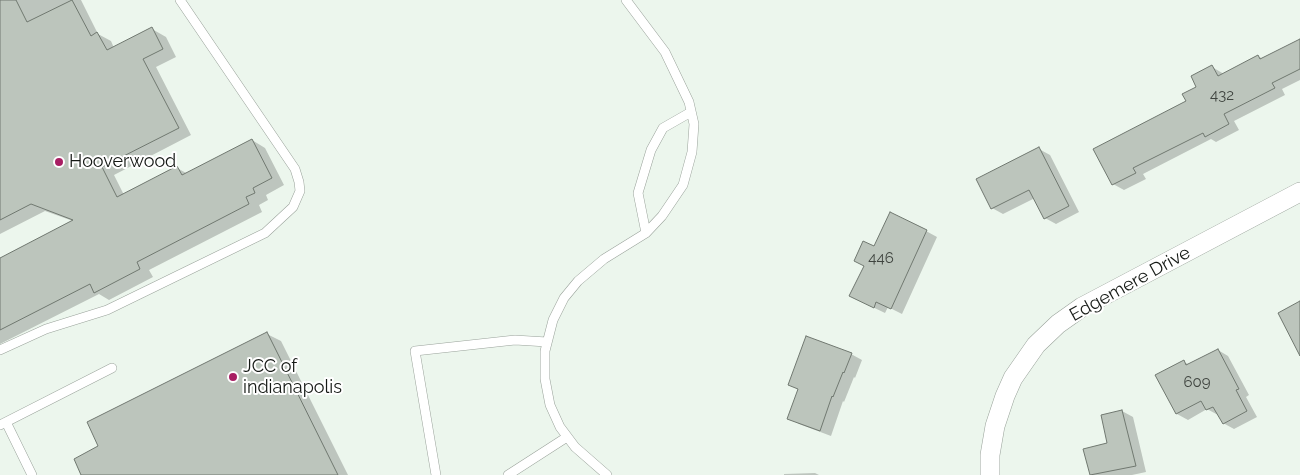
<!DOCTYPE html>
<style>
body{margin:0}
canvas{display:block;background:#ecf6ed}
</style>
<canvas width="1300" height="475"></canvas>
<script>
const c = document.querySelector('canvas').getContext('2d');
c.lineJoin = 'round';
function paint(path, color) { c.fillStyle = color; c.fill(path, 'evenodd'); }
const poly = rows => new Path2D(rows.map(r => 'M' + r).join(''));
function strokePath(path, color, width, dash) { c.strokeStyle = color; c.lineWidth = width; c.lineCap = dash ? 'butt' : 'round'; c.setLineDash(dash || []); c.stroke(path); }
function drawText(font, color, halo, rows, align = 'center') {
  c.font = font + ' Raleway,sans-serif'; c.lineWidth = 4; c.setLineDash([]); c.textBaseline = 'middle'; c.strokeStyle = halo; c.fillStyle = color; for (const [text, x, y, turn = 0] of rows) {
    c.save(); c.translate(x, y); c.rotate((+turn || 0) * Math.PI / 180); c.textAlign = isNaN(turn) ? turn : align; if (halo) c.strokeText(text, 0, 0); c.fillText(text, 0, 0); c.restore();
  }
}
const shadow = poly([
 [0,0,81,0,98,34,111,41,114,48,152,29,166,37,176,57,156,67,191,135,114,175,124,195,177,168,188,174,252,140,265,148,284,185,266,195,268,200,259,205,262,212,149,270,153,277,109,300,99,294,0,344,0,259,73,221,45,211,0,234],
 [1300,40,1300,80,1282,89,1285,95,1234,121,1239,130,1216,142,1211,139,1143,174,1146,179,1124,190,1113,184,1188,102,1212,67,1224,74,1258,56,1263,59],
 [1039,149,1050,155,1079,212,1056,224,1045,218,1035,198,1003,214,992,208],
 [926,231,937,237,902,314,888,307,885,313,862,302,874,247],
 [267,334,281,341,348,475,83,475,100,447],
 [1218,350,1228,356,1249,395,1246,397,1257,417,1234,429,1223,423,1218,415,1207,409,1188,420,1177,414,1157,376,1184,362,1190,365],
 [851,354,862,360,855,378,854,377,844,402,843,401,831,436,799,424,789,418,799,390,790,385],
 [1122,411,1133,417,1146,472,1132,475,1091,475,1085,450,1109,444],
 [815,473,819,475,784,475,784,474]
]);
const building = poly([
 [0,0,16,0,27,22,72,0,91,36,97,32,107,50,152,27,163,49,143,59,179,128,102,167,117,197,177,166,182,175,252,139,272,178,253,188,255,193,246,197,249,204,137,262,140,269,94,293,90,284,0,330,0,258,73,220,31,204,0,220,0,0],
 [1300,39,1300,69,1272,83,1275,88,1224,114,1229,124,1205,137,1203,133,1133,168,1136,173,1112,185,1093,149,1186,101,1182,94,1196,87,1191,76,1212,65,1218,76,1258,55,1260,59,1300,39],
 [1039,147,1069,206,1044,219,1029,190,991,209,976,179,1039,147],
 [890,212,927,230,891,309,876,302,874,308,849,296,864,266,854,261,863,241,874,246,890,212],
 [1300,301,1300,356,1278,313,1300,301],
 [267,332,338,475,81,475,74,459,98,446,87,422,267,332],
 [806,336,852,353,844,373,843,372,833,397,832,396,820,431,787,419,798,389,788,385,806,336],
 [1218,349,1239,389,1236,390,1247,411,1223,424,1213,407,1206,410,1201,401,1176,414,1155,375,1184,360,1186,365,1218,349],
 [1122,410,1136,466,1090,475,1083,449,1107,443,1101,415,1122,410]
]);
const service = poly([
 [646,233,638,193,651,150,663,128,691,112],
 [0,350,46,329,107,310,265,233,293,207,300,191,299,182,295,169,180,0],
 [6,422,32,475],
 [0,425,112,368],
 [436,475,415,351,515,340,547,342],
 [508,475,567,437],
 [607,475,575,447,560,427,550,405,545,379,545,351,553,320,564,298,578,281,604,259,646,233,662,216,683,185,692,152,694,124,689,102,665,52,626,0]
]);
const minor = poly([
 [990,475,990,455,995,426,1005,396,1013,378,1036,345,1058,324,1082,307,1300,192]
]);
const markers = [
 [59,162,5,"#a81e63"],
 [233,377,5,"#a81e63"]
];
const numberNames = [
 ["432",1222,95],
 ["446",881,258],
 ["609",1197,382]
];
const poiNames = [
 ["Hooverwood",69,162],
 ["JCC of",243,367],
 ["indianapolis",243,388]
];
const streetNames = [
 ["Edgemere Drive",1130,284,-29]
];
paint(shadow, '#0003');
paint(building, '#bcc5bc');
strokePath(building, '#707870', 1);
strokePath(service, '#99a29a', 10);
strokePath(minor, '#99a29a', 20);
strokePath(service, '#fff', 9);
strokePath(minor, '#fff', 19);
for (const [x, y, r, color] of markers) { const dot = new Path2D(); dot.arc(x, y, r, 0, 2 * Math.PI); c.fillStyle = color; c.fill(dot); strokePath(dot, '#fff', 2); }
drawText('15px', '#3f443f', null, numberNames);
drawText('18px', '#151915', '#fff', poiNames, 'left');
drawText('18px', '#151915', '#fff', streetNames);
</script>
